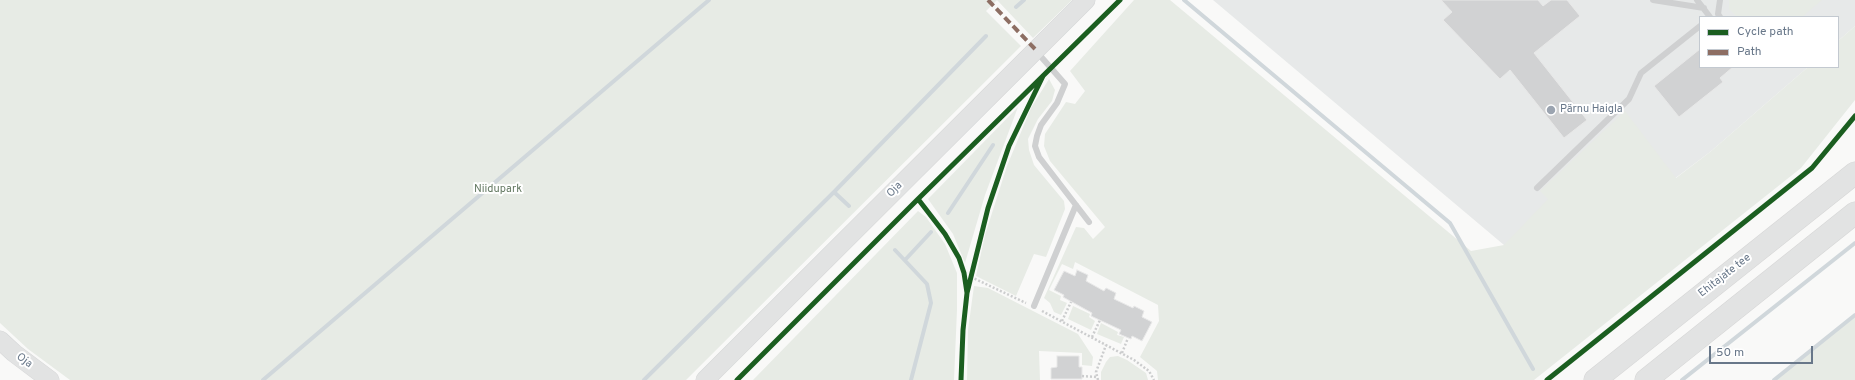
<!DOCTYPE html>
<meta charset="utf-8">
<style>
body{margin:0}
#map{position:relative;width:1855px;height:380px;overflow:hidden;background:#f9f9f8;font-family:Overpass,sans-serif}
canvas{display:block}
.legend{position:absolute;left:1699px;top:16px;width:140px;height:52px;box-sizing:border-box;background:#fff;border:1px solid #c3c9d0;margin:0;padding:5px 7px;list-style:none;font-size:12px;color:#687789}
.legend li{display:flex;align-items:center;gap:8px;height:20px}
.legend b{width:20px;border:1px solid #c3c9d0}
.scale{position:absolute;left:1709px;top:346px;width:104px;height:18px;box-sizing:border-box;border:2px solid #687789;border-top:0;padding-left:5px;font-size:12px;line-height:14px;white-space:nowrap;color:#687789;-webkit-text-stroke:3px #fff;paint-order:stroke}
</style>
<div id="map">
<canvas width="1855" height="380"></canvas>
<ul class="legend">
<li><b style="height:5px;background:#1b5e20"></b>Cycle path</li>
<li><b style="height:5px;background:#8d6e63"></b>Path</li>
</ul>
<div class="scale">50 m</div>
</div>
<script>
const c = document.querySelector('canvas').getContext('2d');
c.lineJoin = 'round';
function paint(path, color) { c.fillStyle = color; c.fill(path, 'evenodd'); }
const poly = rows => new Path2D(rows.map(r => 'M' + r).join(''));
function strokePath(path, color, width, dash) { c.strokeStyle = color; c.lineWidth = width; c.lineCap = dash ? 'butt' : 'round'; c.setLineDash(dash || []); c.stroke(path); }
function drawText(font, color, halo, rows, align = 'center') {
  c.font = font + ' Overpass,sans-serif'; c.lineWidth = 4; c.setLineDash([]); c.textBaseline = 'middle'; c.strokeStyle = halo; c.fillStyle = color; for (const [text, x, y, turn = 0] of rows) {
    c.save(); c.translate(x, y); c.rotate((+turn || 0) * Math.PI / 180); c.textAlign = isNaN(turn) ? turn : align; if (halo) c.strokeText(text, 0, 0); c.fillText(text, 0, 0); c.restore();
  }
}
const built = poly([
 [1213,0,1855,0,1855,26,1838,41,1838,17,1700,17,1700,67,1808,67,1710,152,1572,256,1504,245]
]);
const green = poly([
 [0,0,1072,0,1033,38,997,0,986,11,1021,46,686,380,70,380,28,349,0,323],
 [1134,0,1170,0,1471,251,1504,245,1548,199,1540,191,1625,111,1676,178,1710,152,1808,67,1838,67,1838,41,1855,26,1855,100,1801,168,1534,380,1158,380,1157,371,1140,357,1159,321,1158,305,1075,262,1073,269,1062,264,1049,290,1061,296,1060,300,1067,303,1061,315,1054,312,1050,303,1044,298,1076,227,1084,228,1093,239,1105,227,1050,161,1044,146,1045,134,1066,102,1075,104,1085,91,1070,71],
 [1729,0,1822,0,1802,17,1737,17,1729,9],
 [1049,79,1055,90,1052,101,1038,119,1028,139,1029,150,1034,165,1064,201,1065,209,1046,257,1034,254,1016,296,976,276,985,235,1007,166,1031,108],
 [1018,107,985,195,965,263,953,234,928,199],
 [918,211,926,217,945,244,957,273,957,310,954,380,753,380],
 [974,286,988,288,1078,334,1093,357,1092,366,1082,365,1082,353,1039,351,1040,380,967,380,968,330],
 [1073,306,1090,314,1089,317,1095,321,1091,330,1068,319],
 [1855,314,1855,380,1774,380],
 [1101,323,1118,332,1117,335,1124,337,1121,344,1097,334],
 [1118,356,1127,360,1146,373,1148,380,1101,380,1101,372,1106,362,1110,357]
]);
const stream = poly([
 [1184,0,1450,223,1533,369],
 [1016,7,1024,0],
 [834,192,849,206],
 [948,213,993,145],
 [895,250,927,284,931,303,911,380],
 [905,260,931,232],
 [263,380,709,0],
 [644,380,834,192,986,36],
 [1682,380,1855,243],
 [1774,380,1855,315]
]);
const building = poly([
 [1441,0,1538,0,1543,6,1551,0,1567,0,1580,16,1534,53,1587,120,1564,138,1510,70,1500,79,1443,20,1452,12,1441,0],
 [1700,49,1700,67,1733,67,1720,78,1723,82,1679,117,1654,86,1700,49],
 [1077,270,1088,275,1086,281,1104,291,1106,288,1116,293,1114,299,1133,308,1134,306,1144,311,1142,317,1152,322,1142,341,1132,336,1131,339,1119,334,1121,330,1091,316,1092,313,1063,297,1064,295,1054,290,1064,271,1075,276,1077,270],
 [1057,356,1079,356,1079,367,1082,367,1082,379,1051,379,1051,368,1057,367,1057,356]
]);
const path = poly([
 [971,277,1026,303],
 [1042,311,1134,360,1149,371,1154,380],
 [1062,321,1071,302],
 [1092,337,1100,320],
 [1122,353,1128,338],
 [1082,376,1097,377],
 [1098,380,1096,372,1106,345]
]);
const lane = poly([
 [1653,0,1704,8],
 [1697,0,1710,17],
 [1720,0,1718,14,1720,17],
 [1036,51,1065,84,1057,103,1041,125,1037,136,1035,146,1039,157,1089,222],
 [1537,188,1629,99,1641,73,1700,26],
 [1034,306,1076,205]
]);
const secondary = poly([
 [0,340,14,353,50,380],
 [705,380,1086,0]
]);
const highway = poly([
 [1595,380,1855,173],
 [1646,380,1855,213]
]);
const quiet = poly([
 [988,0,1035,49]
]);
const cycleway = poly([
 [918,199,1120,0],
 [737,380,918,199,945,234,959,258,964,273,967,293],
 [961,380,963,330,967,293,988,208,1009,146,1043,76],
 [1547,380,1812,168,1855,116]
]);
const markers = [
 [1551,110,5,"#9ba4b0"]
];
const poiNames = [
 ["Pärnu Haigla",1560,110]
];
const parkNames = [
 ["Niidupark",498,190]
];
const streetNames = [
 ["Oja",895,190,-45],
 ["Ehitajate tee",1725,276,-38],
 ["Oja",24,361,37]
];
paint(built, '#e7e9e9');
paint(green, '#e7ebe5');
strokePath(stream, '#d0d7db', 4);
paint(building, '#d1d2d3');
strokePath(building, '#e8e8e8', 1);
strokePath(secondary, '#d5d6d7', 19);
strokePath(highway, '#d6d6d6', 23);
strokePath(path, '#cccdce', 2.5, [2, 2]);
strokePath(lane, '#cfd0d1', 6);
strokePath(secondary, '#e2e3e3', 18);
strokePath(highway, '#e2e3e3', 22);
strokePath(quiet, '#8d6e63', 4, [8, 4]);
strokePath(cycleway, '#1b5e20', 5);
for (const [x, y, r, color] of markers) { const dot = new Path2D(); dot.arc(x, y, r, 0, 2 * Math.PI); c.fillStyle = color; c.fill(dot); strokePath(dot, '#fff', 1.5); }
drawText('11px', '#687789', '#fff', poiNames, 'left');
drawText('11px', '#657a63', '#fff', parkNames);
drawText('11px', '#687789', '#fff', streetNames);
</script>
